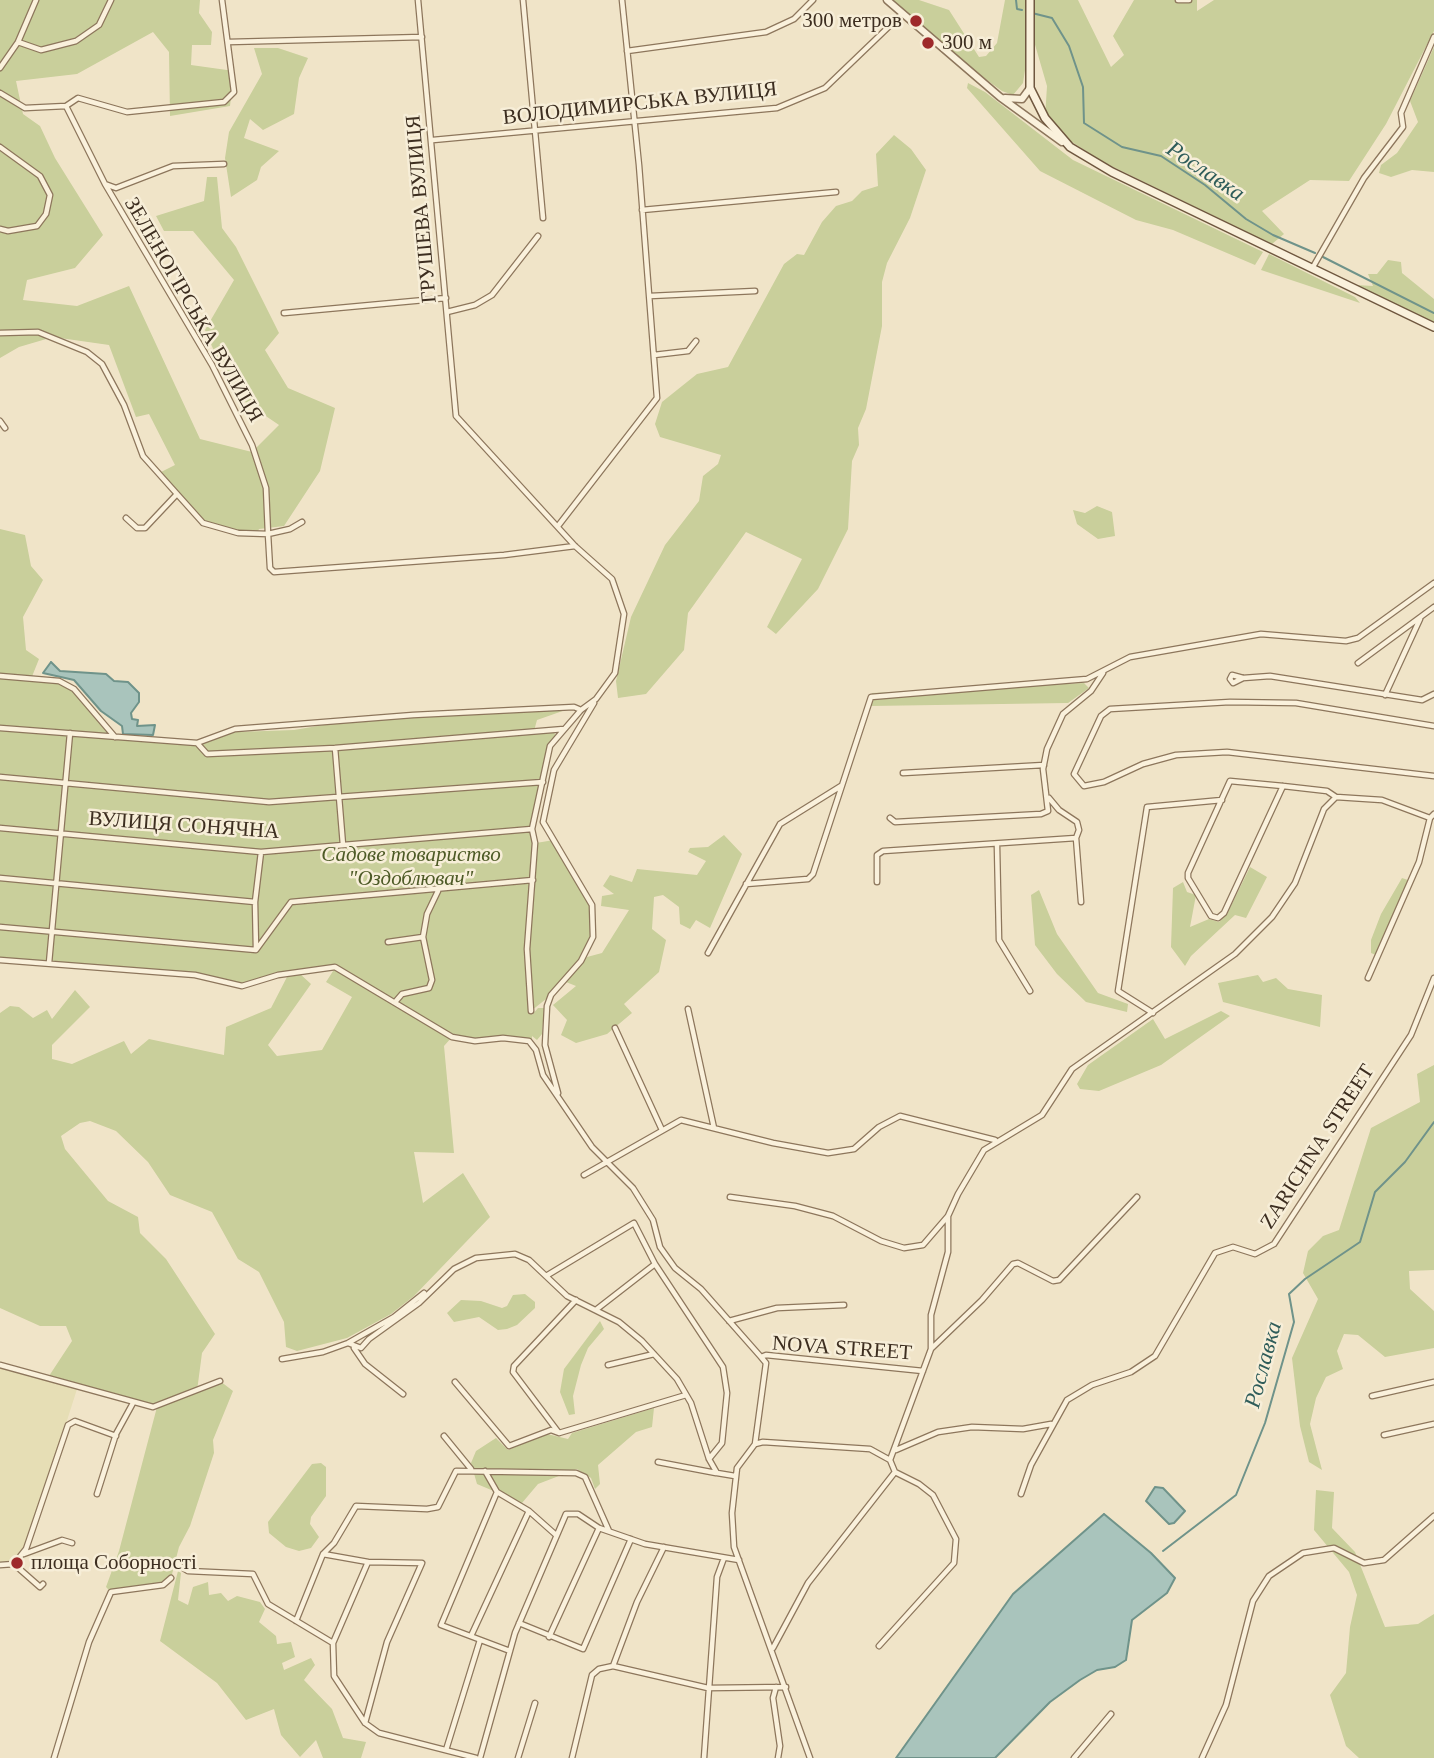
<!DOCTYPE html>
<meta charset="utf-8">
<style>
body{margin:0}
canvas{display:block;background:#f0e4c8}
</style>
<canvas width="1434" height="1758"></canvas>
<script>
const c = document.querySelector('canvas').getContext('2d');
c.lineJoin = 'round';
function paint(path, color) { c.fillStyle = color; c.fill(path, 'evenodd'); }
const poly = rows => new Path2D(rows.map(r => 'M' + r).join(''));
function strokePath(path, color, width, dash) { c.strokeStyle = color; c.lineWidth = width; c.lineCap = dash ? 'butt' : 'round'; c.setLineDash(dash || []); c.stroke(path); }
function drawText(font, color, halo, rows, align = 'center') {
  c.font = font + ' Georgia,serif'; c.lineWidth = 5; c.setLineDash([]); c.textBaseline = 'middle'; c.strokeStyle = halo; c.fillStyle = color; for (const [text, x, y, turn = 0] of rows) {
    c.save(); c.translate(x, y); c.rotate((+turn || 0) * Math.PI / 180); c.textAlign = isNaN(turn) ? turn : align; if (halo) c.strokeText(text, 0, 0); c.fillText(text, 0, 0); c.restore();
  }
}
const farmland = poly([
 [0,1365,78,1386,26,1549,14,1564,0,1565]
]);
const green = poly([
 [0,0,200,0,199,13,212,32,211,45,192,45,191,65,234,71,230,106,170,116,169,52,153,32,77,74,16,81,23,114,40,126,55,158,103,235,75,268,27,280,23,300,77,306,129,286,200,439,252,452,279,425,232,393,205,330,234,280,193,231,164,231,156,216,204,201,207,177,217,177,222,228,236,247,279,333,265,350,288,388,335,408,320,471,284,526,259,529,257,533,238,533,203,523,159,473,175,465,149,414,136,417,109,345,53,337,19,347,0,358],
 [887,0,919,0,949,10,979,57,986,56,997,43,1005,0,1078,0,1111,67,1124,55,1113,36,1134,0,1197,0,1197,11,1214,0,1434,0,1434,31,1386,124,1349,181,1310,180,1262,211,1284,234,1272,244,1103,162,1058,133,1045,118,1047,86,1029,24,1028,51,1023,83,1013,95,1002,91,926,36],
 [1434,47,1434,172,1412,170,1391,177,1379,173,1381,165,1397,153,1418,122,1410,101],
 [254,48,278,48,308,58,299,78,294,114,263,130,250,119,244,138,279,151,261,167,257,180,231,197,225,158,229,132,262,74],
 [968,83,985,92,1073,160,1263,252,1255,265,1173,230,1136,220,1040,171,967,88],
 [894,135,911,149,926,170,910,218,887,263,882,282,882,326,866,409,858,428,859,445,852,461,848,529,818,589,776,634,767,627,802,559,746,532,688,613,684,650,646,694,618,698,616,681,631,617,665,545,699,501,703,476,718,464,721,455,660,437,655,424,662,402,697,374,728,367,784,264,797,254,804,255,822,222,836,206,852,201,862,191,878,186,876,154],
 [1269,254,1355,297,1360,303,1261,270],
 [1388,260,1401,262,1402,273,1434,299,1434,322,1356,285,1373,286,1368,274,1377,274],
 [1097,506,1112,512,1115,536,1098,539,1077,524,1073,510,1085,513],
 [0,529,25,535,31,566,43,580,23,617,26,650,39,659,31,679,59,681,74,689,116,737,197,743,206,737,236,732,294,730,347,721,574,707,537,720,534,731,551,730,557,736,550,746,532,829,536,843,554,840,592,905,593,937,581,961,551,995,531,1011,532,1015,538,1008,544,1008,542,1034,537,1040,532,1036,532,1044,503,1038,475,1041,452,1037,444,1046,454,1153,414,1152,423,1203,463,1173,490,1217,414,1296,391,1314,347,1338,297,1351,286,1347,284,1322,259,1272,238,1259,212,1212,170,1195,148,1162,116,1131,90,1121,80,1123,61,1136,65,1149,108,1201,138,1217,140,1233,166,1259,215,1334,202,1353,197,1391,220,1381,233,1391,213,1440,214,1453,190,1526,179,1547,171,1578,163,1585,111,1592,106,1587,119,1551,157,1407,133,1403,49,1376,72,1341,66,1326,40,1326,0,1308,0,1013,10,1006,19,1007,33,1018,47,1010,52,1019,75,990,90,1007,52,1045,52,1059,72,1064,124,1041,131,1054,149,1039,224,1055,226,1027,271,1008,288,975,242,986,195,975,0,960],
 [335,968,326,982,352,997,322,1050,277,1056,268,1045,311,984,299,973],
 [1084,683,1089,688,1068,703,870,706,872,693],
 [724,835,742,854,710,928,696,920,690,929,680,924,679,907,663,895,654,897,652,929,666,940,659,972,624,1004,632,1013,607,1034,576,1043,561,1035,567,1020,553,1005,576,986,566,982,587,957,602,953,629,910,601,906,602,896,614,894,603,886,610,875,632,882,637,869,697,875,706,861,688,852,690,848,708,847],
 [1250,867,1267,877,1246,918,1235,915,1191,956,1185,966,1171,947,1173,888,1183,882,1187,892,1196,895,1190,927,1209,919,1219,922,1227,914],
 [1402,878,1408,880,1376,955,1371,953,1371,940,1381,914],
 [1039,890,1057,934,1098,993,1128,1004,1127,1012,1086,1002,1057,974,1035,945,1031,895],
 [1258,975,1263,982,1276,978,1288,989,1322,995,1320,1027,1223,1002,1218,983],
 [1221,1011,1230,1016,1161,1065,1099,1091,1080,1089,1077,1084,1088,1065,1153,1019,1165,1039],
 [1434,1065,1434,1270,1409,1271,1410,1289,1434,1311,1434,1348,1385,1357,1358,1335,1344,1334,1337,1351,1343,1369,1326,1377,1316,1398,1310,1424,1322,1470,1309,1462,1300,1426,1292,1358,1318,1299,1303,1273,1308,1251,1323,1236,1339,1230,1371,1128,1420,1102,1417,1074],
 [525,1294,535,1302,535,1308,517,1325,507,1329,498,1330,479,1317,454,1322,447,1313,461,1300,481,1301,502,1308,507,1306,513,1295],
 [600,1321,604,1329,588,1348,581,1365,573,1396,575,1414,569,1415,560,1392,564,1369],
 [654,1408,652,1427,636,1432,598,1465,600,1484,595,1489,591,1478,577,1469,538,1484,522,1503,477,1484,471,1463,476,1451,496,1438,508,1450,547,1434,568,1439,572,1433],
 [321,1463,326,1467,326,1496,311,1517,310,1524,319,1537,311,1548,299,1551,286,1547,269,1533,268,1522,312,1464],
 [1316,1490,1334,1492,1332,1528,1355,1552,1385,1627,1418,1624,1434,1614,1434,1758,1359,1758,1346,1746,1330,1695,1346,1673,1350,1627,1357,1595,1349,1572,1314,1530],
 [178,1571,181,1573,178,1600,188,1605,193,1587,208,1582,209,1595,221,1593,228,1601,237,1596,260,1602,265,1609,259,1622,276,1636,277,1644,291,1642,295,1657,282,1663,284,1670,311,1658,315,1665,304,1680,332,1709,343,1738,366,1742,361,1758,323,1758,316,1740,300,1757,281,1735,274,1709,246,1720,217,1683,160,1641]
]);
const water = poly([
 [51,662,60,671,106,674,114,681,128,682,139,693,139,702,131,713,132,719,138,720,137,726,155,725,153,735,123,734,122,726,101,711,74,680,43,673,51,662],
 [1155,1487,1163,1488,1185,1511,1174,1523,1169,1524,1146,1501,1155,1487],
 [1104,1514,1151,1553,1175,1578,1167,1593,1132,1620,1126,1660,1115,1667,1097,1670,1080,1680,1050,1702,995,1758,896,1758,1013,1594,1104,1514]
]);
const stream = poly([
 [1016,0,1017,9,1022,10],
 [1032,13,1052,18,1069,46,1083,87,1084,123,1122,147,1161,156,1205,185,1246,219,1273,235,1315,253],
 [1323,257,1434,313],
 [1163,1551,1236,1495,1265,1423,1294,1322,1289,1294,1305,1279,1360,1242,1375,1192,1405,1162,1434,1122]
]);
const minor = poly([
 [418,0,456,416,575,546,612,579,624,614,615,673,596,699,581,710,550,746,532,829,535,843,527,949,531,1011],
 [523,0,543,218],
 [1178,0,1189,0],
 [18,42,41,50,76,41,99,25,111,0],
 [229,42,422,37],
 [627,51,766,32,794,19,813,0],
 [0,68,18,42,36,0],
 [0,93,25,108,66,106,105,184,116,188,173,166,224,164],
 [66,106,78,98,127,112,224,102,234,92,222,0],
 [433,140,777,108,825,88,902,14],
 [0,147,40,176,50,195,46,214,37,226,8,231,0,229],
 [105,184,212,365,252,445,266,488,268,534,290,529,302,522],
 [642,210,836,192],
 [1313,267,1364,178,1403,127,1401,113,1434,37],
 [650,296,755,291],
 [447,312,475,305,492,295,538,236],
 [284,313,446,298],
 [0,333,38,332,87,352,102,364,124,405,143,456,203,523,238,533,268,534,270,568,274,572,504,555,575,546],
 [654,355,688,351,696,341],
 [0,421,5,428],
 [126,518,137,528,145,528,177,494],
 [558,526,657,398,639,165,622,0],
 [1358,663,1434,607],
 [0,676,59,681,74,689,115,737],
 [1243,678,1233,683,1230,679,1232,675,1243,678,1270,676,1422,700,1434,694],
 [1385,695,1420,619],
 [1434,726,1296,703,1230,702,1110,709,1101,716,1074,774,1084,786,1104,782,1143,764,1176,755,1227,752,1434,776],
 [0,728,197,743,207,754,335,748,564,729],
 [197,743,235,729,413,715,574,707,581,710],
 [335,748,343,845],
 [903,773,1044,765],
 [0,777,269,802,543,782],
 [1283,786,1224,913,1218,918,1211,916,1188,878,1188,873,1230,781,1283,786,1327,791,1336,797],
 [890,818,895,822,1041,814,1048,811,1043,769,1047,749,1063,714,1091,691,1103,673],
 [0,828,261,852,532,829],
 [1076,838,1081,902],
 [997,846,999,940,1030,991],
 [0,878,255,902],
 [877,882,877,855,883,851,1076,838,1079,830,1077,822,1059,810,1049,798],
 [746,884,808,879,813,874,871,697,1087,679,1130,657,1261,634,1346,641,1358,638,1434,583],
 [0,927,256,950,291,902,533,880],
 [388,942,423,937],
 [256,949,255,902,261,852],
 [708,953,780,824,841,786],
 [0,960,195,975,242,986,278,975,335,967,452,1037,475,1041,503,1038,529,1041,536,1050,543,1075,592,1147,633,1188,653,1220,660,1247,675,1268,701,1289,761,1357],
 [49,963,70,733],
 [1368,978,1419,862,1430,818],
 [396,1001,402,994,429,988,432,980,423,937,427,914,438,891],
 [688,1009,714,1128],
 [1153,1013,1118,991,1147,807,1222,800],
 [615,1028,662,1130],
 [558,1093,545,1045,547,1006,551,995,581,961,593,937,592,905,543,822,554,770,594,703],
 [584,1175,681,1120,773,1143,828,1153,854,1149,879,1127,900,1116,995,1140],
 [730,1197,795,1206,833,1216,881,1241,904,1248,923,1245,948,1216],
 [546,1276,634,1223,655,1264,723,1367,727,1393,722,1443,709,1459],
 [576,1300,514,1366,513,1372,559,1433,686,1395],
 [597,1309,655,1264],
 [729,1321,777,1308,844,1305],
 [348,1343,361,1348,369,1339,419,1303,454,1269,476,1258,515,1254,529,1260,567,1296,619,1322,642,1341,677,1379,691,1403,709,1459,717,1473,735,1476],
 [354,1348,365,1364,403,1394],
 [932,1348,982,1300,1013,1264,1018,1263,1053,1281,1059,1280,1137,1197],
 [282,1359,323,1352,348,1343,394,1317,424,1293],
 [0,1365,153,1407,220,1381],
 [608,1365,654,1354],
 [455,1382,509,1446,551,1430,559,1433],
 [1372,1396,1434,1382],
 [1384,1435,1434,1424],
 [444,1436,471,1469],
 [755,1444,766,1363,761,1357,766,1355,923,1371],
 [896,1450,938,1432,972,1427,1023,1429,1051,1424],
 [658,1462,716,1473],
 [485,1471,497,1492,529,1511],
 [895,1472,890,1460,931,1349,931,1315,948,1252,948,1216,958,1194,984,1150,1042,1115,1072,1069,1235,954,1272,917,1295,883,1324,809,1336,797,1382,800,1430,818,1434,814],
 [497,1492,441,1625,510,1651],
 [97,1494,116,1434,133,1403],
 [1021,1494,1031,1465,1067,1400,1092,1385,1131,1372,1155,1356,1215,1253,1233,1247,1255,1254,1274,1244,1411,1035,1434,978],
 [24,1554,62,1540,72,1543],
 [323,1554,368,1562,333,1643,334,1676,365,1723,379,1733,476,1758],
 [175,1563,188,1571,253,1574,268,1604,333,1643],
 [0,1565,14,1564,26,1549,68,1425,75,1421,116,1436],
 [15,1565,40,1587,43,1584],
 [296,1621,323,1554,334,1543,356,1506,427,1509,438,1507,456,1471,576,1473,585,1477,609,1531],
 [519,1623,583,1649,631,1539],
 [471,1636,529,1511,556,1535],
 [549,1637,599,1528],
 [879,1646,954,1563,956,1539,933,1495,919,1484,895,1472],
 [773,1648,808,1583,895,1472],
 [613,1666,708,1688,786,1687],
 [776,1687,773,1698,780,1746,778,1758],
 [365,1723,387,1642,422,1563,368,1562],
 [446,1750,480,1640],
 [54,1758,89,1642,111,1592,163,1585,171,1578],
 [480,1758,515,1633,566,1514,578,1514,599,1528,645,1544,739,1560],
 [518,1758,535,1703],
 [572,1758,592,1675,599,1669,613,1666,637,1602,664,1547],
 [704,1758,717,1577,724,1558],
 [810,1758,734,1547,732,1513,737,1468,755,1444,763,1442,870,1449,890,1460],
 [1074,1758,1111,1714],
 [1202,1758,1226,1705,1253,1601,1269,1576,1303,1553,1334,1548,1364,1563,1384,1560,1434,1516]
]);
const tertiary = poly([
 [887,0,1000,97,1062,142],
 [1005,98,1022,99,1030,88]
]);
const secondary = poly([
 [1030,0,1030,88,1045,118,1070,147,1112,172,1434,327]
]);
const markers = [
 [916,21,7,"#9e2a2b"],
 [928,43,7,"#9e2a2b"],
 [17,1563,7,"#9e2a2b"]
];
const poiNames = [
 ["300 метров",902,21,"right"],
 ["300 м",942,43],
 ["площа Соборності",31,1563]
];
const streetNames = [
 ["ВОЛОДИМИРСЬКА ВУЛИЦЯ",640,104,-6],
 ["ГРУШЕВА ВУЛИЦЯ",422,209,-95],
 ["ЗЕЛЕНОГІРСЬКА ВУЛИЦЯ",193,310,60],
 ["ВУЛИЦЯ СОНЯЧНА",184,826,4],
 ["ZARICHNA STREET",1318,1147,-57],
 ["NOVA STREET",842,1349,4]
];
const parkNames = [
 ["Садове товариство",411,855],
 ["\"Оздоблювач\"",411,879]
];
const waterNames = [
 ["Рославка",1205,172,34],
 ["Рославка",1264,1365,-75]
];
paint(farmland, '#e6deb5');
paint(green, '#c9cf9b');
paint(water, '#a9c4bc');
strokePath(water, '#6f938a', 2);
strokePath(stream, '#6f938a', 2);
strokePath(minor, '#8d765c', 7);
strokePath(tertiary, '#8d765c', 9);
strokePath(secondary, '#6f573f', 10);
strokePath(minor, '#faf1dc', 4.5);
strokePath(tertiary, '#faf1dc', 6);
strokePath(secondary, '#faf1dc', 7);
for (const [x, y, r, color] of markers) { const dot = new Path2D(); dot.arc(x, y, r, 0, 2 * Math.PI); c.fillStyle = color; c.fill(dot); strokePath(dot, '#f7eed8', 2.5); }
drawText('21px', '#3d2e20', '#f7eed8', poiNames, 'left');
drawText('21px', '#3d2e20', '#f7eed8', streetNames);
drawText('italic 21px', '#4d5a26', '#f7eed8', parkNames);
drawText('italic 23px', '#2f5d5a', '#f7eed8', waterNames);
</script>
